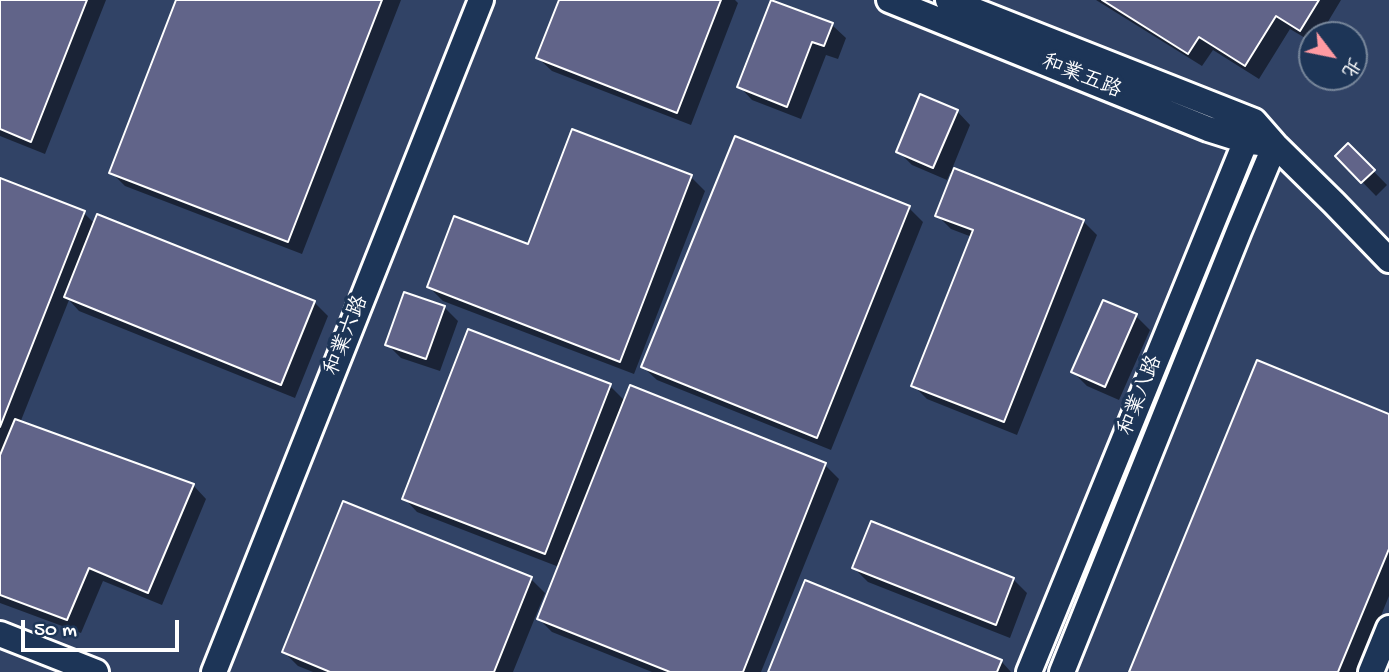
<!DOCTYPE html>
<meta charset="utf-8">
<style>
body{margin:0}
#map{position:relative;width:1389px;height:672px;overflow:hidden;background:#1d3557;font-family:"Gochi Hand","LXGW WenKai TC",sans-serif}
canvas{display:block}
.north{position:absolute;left:1298px;top:21px;width:70px;height:70px;box-sizing:border-box;background:#1d3557;border:2px solid #77869a;border-radius:50%;rotate:122deg;font-size:19px;font-weight:700;line-height:28px;text-align:center;color:#fff}
.north::after{content:'';display:block;margin:auto;width:24px;height:32px;background:#ff9aa2;clip-path:polygon(50% 0,100% 100%,50% 72%,0 100%)}
.scale{position:absolute;left:21px;top:620px;width:158px;height:32px;box-sizing:border-box;border:4px solid #fff;border-top:0;padding-left:9px;font-size:21px;line-height:24px;white-space:nowrap;color:#fff;-webkit-text-stroke:5px #1d3557;paint-order:stroke}
</style>
<div id="map">
<canvas width="1389" height="672"></canvas>
<div class="north">北</div>
<div class="scale">50 m</div>
</div>
<script>
const c = document.querySelector('canvas').getContext('2d');
c.lineJoin = 'round';
function paint(path, color) { c.fillStyle = color; c.fill(path, 'evenodd'); }
const poly = rows => new Path2D(rows.map(r => 'M' + r).join(''));
function strokePath(path, color, width, dash) { c.strokeStyle = color; c.lineWidth = width; c.lineCap = dash ? 'butt' : 'round'; c.setLineDash(dash || []); c.stroke(path); }
function drawText(font, color, halo, rows, align = 'center') {
  c.font = font + ' "Gochi Hand","LXGW WenKai TC",sans-serif'; c.lineWidth = 7; c.setLineDash([]); c.textBaseline = 'middle'; c.strokeStyle = halo; c.fillStyle = color; for (const [text, x, y, turn = 0] of rows) {
    c.save(); c.translate(x, y); c.rotate((+turn || 0) * Math.PI / 180); c.textAlign = isNaN(turn) ? turn : align; if (halo) c.strokeText(text, 0, 0); c.fillText(text, 0, 0); c.restore();
  }
}
const built = poly([
 [0,0,1389,0,1389,672,0,672],
 [1312,35,1354,35,1354,77,1312,77]
]);
const shadow = poly([
 [0,0,106,0,45,154,0,136],
 [178,0,401,0,302,254,125,186,111,172],
 [561,0,735,0,738,3,691,125,552,71,538,58],
 [1096,0,1341,0,1320,35,1312,35,1312,42,1290,29,1259,79,1213,50,1202,66],
 [832,25,846,38,838,59,826,55,801,119,752,100,739,86],
 [957,111,970,125,952,169,1083,221,1097,235,1017,435,927,399,913,385,972,237,951,229,937,215,954,174,950,173,947,180,912,165,898,151],
 [573,131,691,177,705,191,634,374,443,301,429,287,529,246],
 [736,138,909,208,923,222,831,450,657,380,643,367],
 [1348,145,1387,185,1376,196,1337,156],
 [0,180,84,213,95,224,98,216,314,302,328,316,295,398,79,311,69,300,20,423,193,485,206,499,162,605,103,581,81,633,0,603],
 [444,307,458,321,440,371,401,358,387,344],
 [1136,316,1150,330,1119,400,1087,386,1073,372],
 [610,386,626,402,631,387,825,465,839,479,761,672,652,672,552,632,539,619,559,567,417,512,404,498],
 [1389,415,1389,596,1358,672,1131,672],
 [854,568,1013,579,1027,593,1010,638,868,582],
 [531,579,545,593,513,672,313,672,298,666,284,652],
 [1001,661,1011,672,770,672]
]);
const building = poly([
 [0,0,87,0,31,142,0,129,0,0],
 [176,0,382,0,288,242,109,173,176,0],
 [559,0,721,0,677,113,536,58,559,0],
 [771,0,833,23,824,46,812,42,787,107,737,87,771,0],
 [1102,0,1319,0,1300,31,1276,16,1245,66,1199,37,1188,54,1102,0],
 [920,94,958,110,933,168,896,152,920,94],
 [572,129,692,175,620,362,427,287,454,216,528,244,572,129],
 [735,136,910,206,817,438,641,367,735,136],
 [1348,143,1375,170,1361,183,1335,156,1348,143],
 [954,168,1084,220,1004,422,911,386,973,230,935,216,954,168],
 [0,178,85,211,0,427,0,178],
 [97,214,315,301,281,385,64,297,97,214],
 [404,292,445,306,426,359,385,345,404,292],
 [1103,300,1137,314,1105,387,1071,372,1103,300],
 [468,329,611,384,545,554,402,499,468,329],
 [1257,360,1389,414,1389,549,1338,672,1129,672,1257,360],
 [630,385,826,463,743,672,670,672,537,619,630,385],
 [15,419,194,484,148,593,89,568,67,620,0,595,0,455,15,419],
 [343,501,532,577,494,672,330,672,282,652,343,501],
 [871,521,1014,578,996,625,852,568,871,521],
 [805,580,1002,660,997,672,768,672,805,580]
]);
const street = poly([
 [889,0,1208,129,1246,141,1260,143],
 [948,0,1254,121,1275,145,1334,203,1389,260],
 [0,634,96,672],
 [214,672,481,0],
 [1029,672,1254,121],
 [1062,672,1239,231,1275,145],
 [1371,672,1389,628]
]);
const streetNames = [
 ["和業五路",1081,78,22],
 ["和業六路",348,336,-68],
 ["和業八路",1142,396,-68]
];
paint(built, '#314366');
paint(shadow, '#0007');
paint(building, '#616489');
strokePath(building, '#fff', 2);
strokePath(street, '#fff', 30);
strokePath(street, '#1d3557', 24);
drawText('21px', '#fff', '#1d3557', streetNames);
</script>
